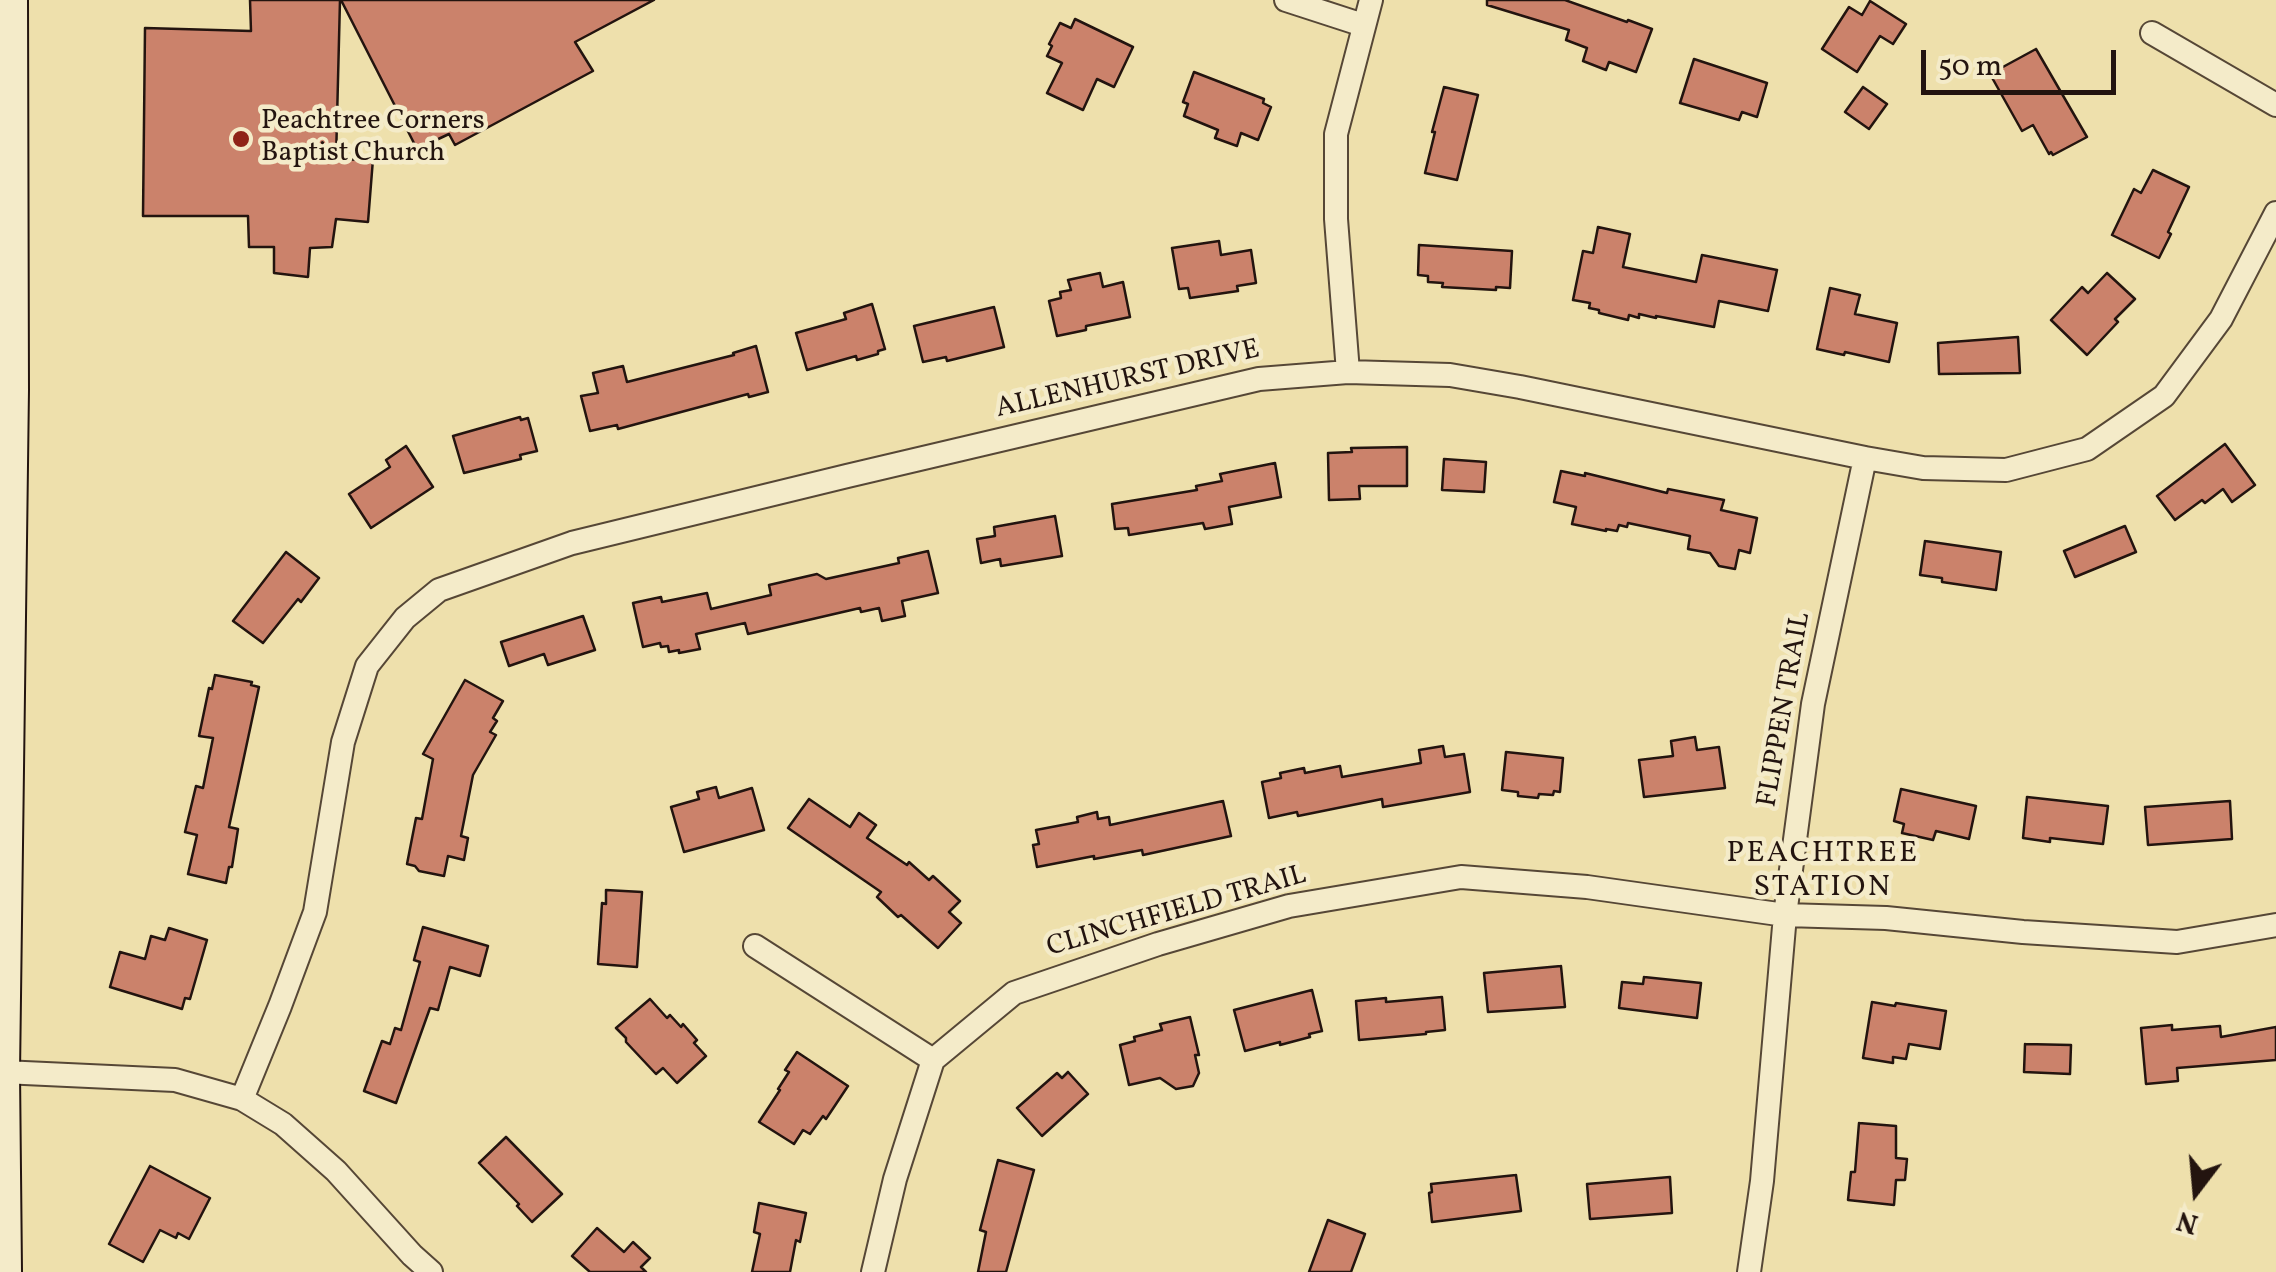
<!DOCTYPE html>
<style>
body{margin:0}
#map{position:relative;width:2276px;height:1272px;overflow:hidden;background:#eee0ac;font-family:Vollkorn,serif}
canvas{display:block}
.north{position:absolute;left:2146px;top:1142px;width:100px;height:100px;-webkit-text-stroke:8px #f4ebc9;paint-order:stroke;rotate:196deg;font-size:28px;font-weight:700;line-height:40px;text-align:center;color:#23140f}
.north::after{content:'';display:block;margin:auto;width:35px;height:45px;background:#23140f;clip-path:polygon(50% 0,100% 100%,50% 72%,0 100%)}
.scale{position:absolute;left:1921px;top:50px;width:195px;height:45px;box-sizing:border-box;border:5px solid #23140f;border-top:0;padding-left:12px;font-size:30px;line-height:35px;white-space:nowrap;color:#23140f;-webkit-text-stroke:8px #f4ebc9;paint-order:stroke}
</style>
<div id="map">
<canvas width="2276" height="1272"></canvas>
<div class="north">N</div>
<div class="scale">50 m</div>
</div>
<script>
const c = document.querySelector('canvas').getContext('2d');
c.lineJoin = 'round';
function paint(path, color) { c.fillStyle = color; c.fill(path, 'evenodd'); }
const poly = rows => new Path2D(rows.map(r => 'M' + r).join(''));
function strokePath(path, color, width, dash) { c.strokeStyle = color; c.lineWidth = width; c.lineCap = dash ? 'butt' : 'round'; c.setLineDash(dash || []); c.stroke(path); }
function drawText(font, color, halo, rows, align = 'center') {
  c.font = font + ' Vollkorn,serif'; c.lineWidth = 9; c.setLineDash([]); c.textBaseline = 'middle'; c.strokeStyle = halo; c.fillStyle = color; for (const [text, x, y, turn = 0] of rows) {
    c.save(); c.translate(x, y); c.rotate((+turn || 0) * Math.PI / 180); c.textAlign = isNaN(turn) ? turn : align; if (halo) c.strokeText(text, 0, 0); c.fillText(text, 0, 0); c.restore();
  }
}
const building = poly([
 [250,0,340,0,336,160,373,159,368,222,336,219,332,247,310,248,308,277,274,273,274,247,249,247,248,216,143,216,145,28,251,31,250,0],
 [341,0,654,0,575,42,593,71,455,145,449,134,417,149,341,0],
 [1487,0,1565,0,1627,22,1628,20,1652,29,1636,72,1609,62,1606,70,1583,61,1587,48,1566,40,1569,30,1487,5,1487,0],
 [1870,1,1906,24,1893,44,1880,36,1857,72,1822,49,1849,7,1862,15,1870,1],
 [1075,19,1133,47,1114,87,1097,79,1083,110,1047,93,1062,63,1047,56,1052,46,1049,44,1060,23,1071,28,1075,19],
 [2036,49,2087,137,2053,155,2051,152,2049,154,2033,125,2022,131,1990,74,2036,49],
 [1694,59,1767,83,1757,117,1742,112,1739,120,1680,103,1694,59],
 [1194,72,1264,99,1263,103,1271,107,1258,140,1241,133,1237,146,1215,138,1218,130,1184,116,1188,104,1183,102,1194,72],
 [1444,87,1478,95,1457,180,1425,173,1435,132,1432,132,1444,87],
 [1863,87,1887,104,1869,129,1845,112,1863,87],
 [2153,170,2189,187,2168,232,2171,234,2159,258,2112,235,2134,189,2141,193,2153,170],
 [1598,227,1630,234,1623,267,1696,282,1702,255,1777,270,1768,311,1719,301,1714,327,1656,316,1656,318,1639,314,1639,318,1629,315,1628,320,1599,313,1599,310,1589,308,1590,303,1573,300,1583,251,1593,253,1598,227],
 [1219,241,1221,255,1251,250,1256,283,1237,286,1238,291,1190,298,1188,288,1179,289,1172,248,1219,241],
 [1419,245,1512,251,1510,288,1496,287,1496,290,1442,287,1443,283,1428,282,1428,276,1418,275,1419,245],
 [1100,273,1103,287,1123,282,1130,317,1086,326,1086,330,1057,336,1049,301,1061,298,1060,292,1071,290,1068,280,1100,273],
 [2107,273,2135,299,2115,319,2118,322,2087,355,2051,320,2082,287,2088,293,2107,273],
 [1830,288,1860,295,1855,314,1897,323,1889,362,1845,352,1844,355,1817,349,1830,288],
 [872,304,885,349,878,351,878,354,857,360,856,356,807,370,796,333,846,319,844,313,872,304],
 [994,307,1004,347,947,361,946,357,923,362,914,326,994,307],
 [2018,337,2020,373,1939,374,1938,343,2018,337],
 [756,346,768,392,749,397,748,394,618,429,617,425,590,431,581,396,598,393,593,373,623,366,627,382,734,355,733,353,756,346],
 [520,417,521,420,528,418,537,451,520,455,521,459,464,473,453,436,520,417],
 [2225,444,2255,485,2232,502,2223,489,2205,503,2202,500,2175,520,2157,496,2225,444],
 [406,446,433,487,371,528,349,494,390,467,386,460,406,446],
 [1407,447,1407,486,1359,486,1360,499,1329,500,1328,453,1352,452,1351,448,1407,447],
 [1444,459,1486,462,1484,492,1442,490,1444,459],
 [1275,463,1281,497,1229,507,1232,524,1205,529,1203,523,1129,535,1128,528,1115,529,1112,504,1197,490,1196,486,1222,481,1220,474,1275,463],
 [1561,471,1585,476,1585,473,1667,493,1668,489,1724,500,1721,510,1757,518,1750,553,1739,550,1735,569,1719,566,1710,553,1688,549,1690,536,1628,523,1627,527,1619,525,1617,531,1606,529,1606,531,1572,524,1576,507,1554,502,1561,471],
 [1055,516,1062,556,1001,566,1000,559,981,563,977,539,995,536,994,527,1055,516],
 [2125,526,2136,552,2075,577,2064,551,2125,526],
 [1925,541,2001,552,1996,590,1942,582,1942,578,1920,575,1925,541],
 [928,551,938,593,902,601,905,616,882,621,879,608,861,612,860,608,748,634,745,623,696,634,700,649,679,653,679,650,669,652,668,646,661,647,660,643,643,647,633,603,661,597,662,602,707,593,711,609,771,595,769,585,817,574,826,579,899,563,898,558,928,551],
 [286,552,319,578,301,602,298,599,263,643,233,621,286,552],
 [583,616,595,650,548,665,544,654,509,666,501,642,583,616],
 [215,675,252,682,251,685,259,687,229,827,238,829,232,867,229,867,226,883,188,874,197,835,185,832,196,786,203,788,213,738,199,736,209,688,212,689,215,675],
 [465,680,503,701,493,718,497,721,490,732,496,735,473,775,461,836,468,838,464,860,448,856,444,876,419,871,415,866,407,864,416,818,422,819,433,759,423,754,465,680],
 [1695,737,1697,750,1719,747,1725,788,1644,797,1639,760,1673,756,1671,741,1695,737],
 [1443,746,1445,757,1464,754,1470,792,1383,807,1382,799,1298,816,1297,812,1269,818,1262,782,1281,778,1280,773,1304,768,1305,773,1340,766,1342,777,1421,763,1419,750,1443,746],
 [1506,752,1563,758,1560,792,1554,791,1553,795,1539,794,1538,798,1518,796,1518,792,1502,790,1506,752],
 [716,787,719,798,752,788,764,830,684,852,671,807,699,799,697,792,716,787],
 [1901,789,1976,806,1969,839,1936,831,1933,840,1902,833,1904,824,1894,821,1901,789],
 [2027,797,2108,806,2103,844,2050,838,2050,842,2023,838,2027,797],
 [809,799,850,827,859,813,876,825,867,838,907,865,909,862,929,880,933,876,960,901,949,912,961,923,938,948,901,915,898,917,877,897,881,892,788,828,809,799],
 [1223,801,1231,836,1143,855,1142,850,1094,859,1094,856,1037,867,1033,845,1039,844,1036,830,1078,822,1077,817,1097,812,1098,819,1109,817,1110,825,1223,801],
 [2230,801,2232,839,2148,845,2145,807,2230,801],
 [606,890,642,892,637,967,598,964,602,903,606,904,606,890],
 [423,927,488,946,480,976,450,967,438,1010,430,1008,396,1103,364,1091,382,1041,390,1044,395,1028,401,1030,420,962,414,960,423,927],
 [169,928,207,940,190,999,185,998,182,1009,110,987,120,952,145,959,151,936,165,940,169,928],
 [1561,966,1565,1007,1488,1012,1484,973,1561,966],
 [1644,977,1701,983,1697,1018,1619,1008,1622,982,1643,984,1644,977],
 [1312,990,1322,1031,1309,1034,1310,1037,1280,1045,1280,1042,1245,1051,1234,1010,1312,990],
 [1442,997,1445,1030,1426,1032,1426,1034,1359,1040,1356,1001,1386,998,1386,1002,1442,997],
 [650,999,667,1018,670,1015,681,1027,683,1024,697,1040,694,1043,706,1056,677,1083,663,1068,656,1074,626,1042,626,1038,616,1028,650,999],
 [1872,1002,1895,1006,1896,1003,1946,1011,1940,1049,1909,1044,1906,1059,1893,1057,1893,1063,1863,1058,1872,1002],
 [1190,1017,1199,1055,1195,1055,1199,1073,1193,1086,1176,1089,1160,1078,1129,1085,1120,1045,1135,1041,1134,1037,1162,1030,1160,1024,1190,1017],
 [2172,1025,2172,1030,2220,1026,2221,1037,2276,1027,2276,1060,2177,1068,2178,1081,2146,1084,2141,1028,2172,1025],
 [2025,1044,2071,1045,2070,1074,2024,1072,2025,1044],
 [797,1052,848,1086,826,1119,823,1116,810,1134,803,1130,794,1144,759,1122,780,1090,778,1089,789,1072,785,1070,797,1052],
 [1068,1072,1088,1094,1042,1136,1017,1108,1057,1073,1062,1078,1068,1072],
 [1859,1123,1896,1126,1896,1158,1907,1159,1905,1180,1896,1180,1894,1205,1848,1200,1851,1172,1855,1172,1859,1123],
 [506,1137,562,1194,532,1222,517,1206,519,1204,479,1163,506,1137],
 [998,1160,1034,1170,1006,1272,978,1272,986,1232,980,1230,998,1160],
 [150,1166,210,1198,189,1239,178,1233,176,1238,160,1230,143,1262,109,1244,150,1166],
 [1516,1175,1521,1211,1432,1222,1429,1193,1432,1192,1431,1184,1516,1175],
 [1670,1177,1672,1213,1590,1219,1587,1184,1670,1177],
 [759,1203,806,1213,800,1242,796,1240,790,1272,752,1272,760,1234,754,1232,759,1203],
 [1328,1220,1365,1234,1351,1272,1309,1272,1328,1220],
 [597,1228,624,1252,633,1242,650,1258,641,1267,646,1272,590,1272,572,1256,597,1228]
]);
const street = poly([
 [1286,0,1363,25],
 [2152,33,2276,105],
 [1348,372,1336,219,1336,134,1371,0],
 [755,946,933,1060],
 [3,1072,175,1080,242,1099,283,1124,336,1171,412,1255,431,1272],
 [242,1099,280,1006,315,912,343,742,367,666,405,618,439,590,572,543,847,476,1259,379,1348,372,1450,375,1520,387,1865,458,1923,468,2006,470,2087,449,2164,396,2221,319,2276,213],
 [873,1272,895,1179,933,1060,1014,993,1158,944,1289,906,1461,877,1587,887,1785,915,1886,918,2023,932,2177,942,2276,925],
 [1749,1272,1762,1181,1785,915,1813,704,1865,458]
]);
const secondary = poly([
 [5,1272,3,1072,12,389,11,0]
]);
const markers = [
 [241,139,10,"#8f2418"]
];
const poiNames = [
 ["Peachtree Corners",261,123],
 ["Baptist Church",261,155]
];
const streetNames = [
 ["ALLENHURST DRIVE",1128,381,-13],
 ["FLIPPEN TRAIL",1786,710,-80],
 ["CLINCHFIELD TRAIL",1177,913,-16]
];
const neighbourhoodNames = [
 ["PEACHTREE",1823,855],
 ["STATION",1823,889]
];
paint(building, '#cb826b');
strokePath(building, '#23140f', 2.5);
strokePath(street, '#564736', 26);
strokePath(secondary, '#23140f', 36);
strokePath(street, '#f4ebc9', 22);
strokePath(secondary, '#f4ebc9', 32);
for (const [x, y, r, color] of markers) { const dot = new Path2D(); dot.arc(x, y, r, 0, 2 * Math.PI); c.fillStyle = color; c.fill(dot); strokePath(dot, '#f4ebc9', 4); }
drawText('28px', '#23140f', '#f4ebc9', poiNames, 'left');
drawText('28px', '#23140f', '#f4ebc9', streetNames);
c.letterSpacing = '2.5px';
drawText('30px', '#23140f', '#f4ebc9', neighbourhoodNames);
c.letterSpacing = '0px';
</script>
